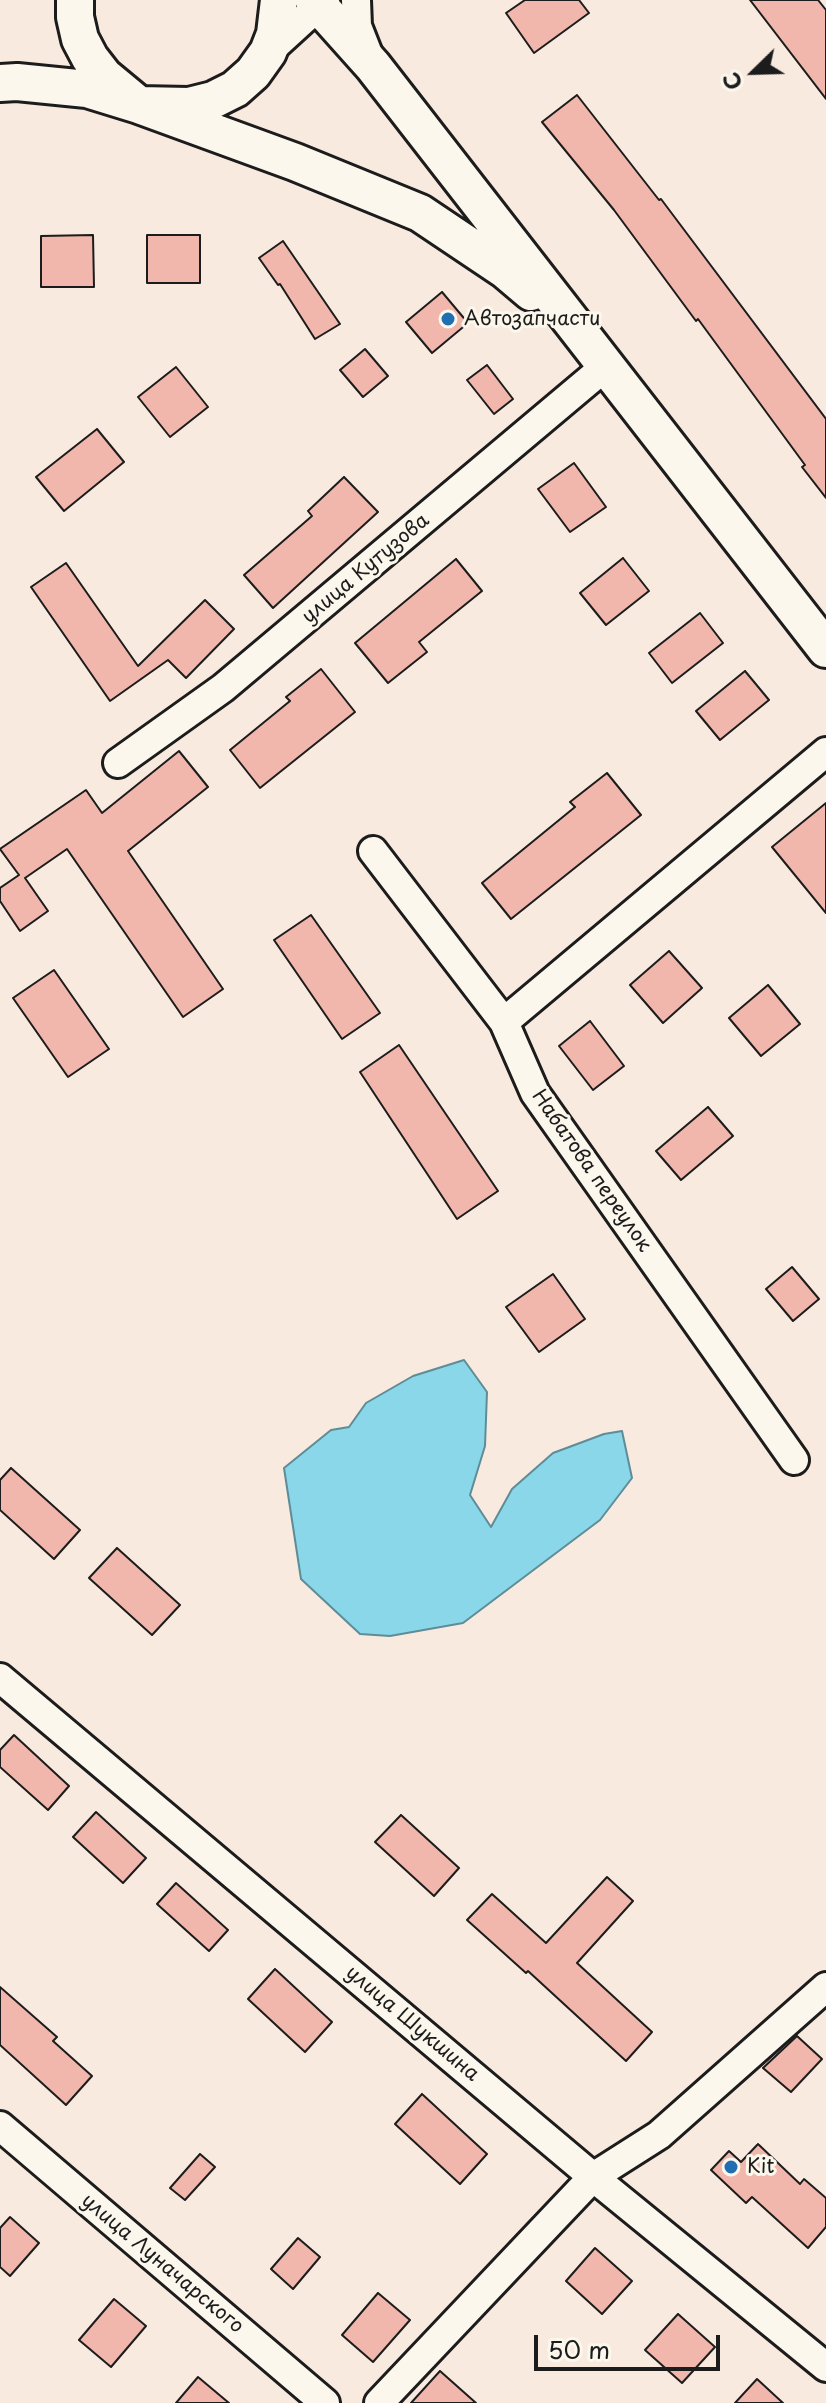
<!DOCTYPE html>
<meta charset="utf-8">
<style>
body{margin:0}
#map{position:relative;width:826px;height:2403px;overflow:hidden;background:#f9eadf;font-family:"Playpen Sans",sans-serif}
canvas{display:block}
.north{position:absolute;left:714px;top:32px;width:80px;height:80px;-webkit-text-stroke:6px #fbf7ec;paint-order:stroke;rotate:247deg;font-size:22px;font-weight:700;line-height:32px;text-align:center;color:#1c1c1c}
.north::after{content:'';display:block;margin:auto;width:28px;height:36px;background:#1c1c1c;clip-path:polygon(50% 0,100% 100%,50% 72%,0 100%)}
.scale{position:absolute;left:534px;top:2335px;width:186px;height:36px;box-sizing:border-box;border:4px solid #1c1c1c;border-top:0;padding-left:10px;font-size:24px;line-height:28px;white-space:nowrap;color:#1c1c1c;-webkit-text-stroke:6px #fbf7ec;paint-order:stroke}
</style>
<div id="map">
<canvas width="826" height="2403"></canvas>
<div class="north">С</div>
<div class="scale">50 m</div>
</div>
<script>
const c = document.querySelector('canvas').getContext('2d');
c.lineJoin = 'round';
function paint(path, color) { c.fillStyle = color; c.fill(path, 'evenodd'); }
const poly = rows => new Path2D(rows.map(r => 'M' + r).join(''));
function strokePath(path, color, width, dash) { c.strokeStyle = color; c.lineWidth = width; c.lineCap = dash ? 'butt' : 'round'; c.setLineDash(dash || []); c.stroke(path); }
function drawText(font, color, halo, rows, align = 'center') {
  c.font = font + ' "Playpen Sans",sans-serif'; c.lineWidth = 6; c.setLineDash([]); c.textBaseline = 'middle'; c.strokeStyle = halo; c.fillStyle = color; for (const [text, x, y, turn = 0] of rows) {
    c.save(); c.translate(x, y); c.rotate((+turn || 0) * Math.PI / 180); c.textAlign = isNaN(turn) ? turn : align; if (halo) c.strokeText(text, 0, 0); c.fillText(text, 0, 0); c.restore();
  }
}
const water = poly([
 [464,1360,487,1392,485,1446,470,1495,491,1527,512,1489,553,1453,604,1434,622,1431,632,1478,600,1520,463,1623,390,1636,360,1634,301,1579,284,1468,331,1430,349,1427,366,1403,413,1376,464,1360]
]);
const building = poly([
 [525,0,579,0,589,13,534,53,506,13,525,0],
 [750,0,818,0,826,10,826,99,750,0],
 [577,95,659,200,661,199,826,419,826,498,802,467,805,465,698,319,696,321,614,210,542,122,577,95],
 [93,235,94,287,41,287,41,236,93,235],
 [147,235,200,235,200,283,147,283,147,235],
 [283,241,340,324,315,339,280,284,278,285,259,258,283,241],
 [442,292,468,323,432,353,406,322,442,292],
 [365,349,388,376,363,397,340,370,365,349],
 [487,365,513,399,494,414,467,380,487,365],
 [176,367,208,407,170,437,138,397,176,367],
 [97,429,124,462,64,511,36,477,97,429],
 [574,463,606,507,570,532,538,489,574,463],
 [344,477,378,512,273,608,244,575,312,516,308,511,344,477],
 [623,558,649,591,606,625,580,593,623,558],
 [456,559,482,591,419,642,427,652,388,683,355,643,456,559],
 [66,563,138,666,205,600,234,629,186,678,168,660,110,701,31,587,66,563],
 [700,613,723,643,672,683,649,653,700,613],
 [321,669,355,712,260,788,230,750,290,701,286,697,321,669],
 [745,671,769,700,720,740,696,711,745,671],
 [179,751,208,787,128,851,223,989,183,1017,67,849,25,878,48,911,20,931,0,901,0,888,19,875,0,849,86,790,102,813,179,751],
 [607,773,641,815,511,919,482,883,575,807,570,802,607,773],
 [826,803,826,913,772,847,826,803],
 [311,915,380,1013,342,1039,274,940,311,915],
 [669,951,702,988,663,1023,630,985,669,951],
 [54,970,109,1049,68,1077,13,998,54,970],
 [768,985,800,1024,761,1056,729,1018,768,985],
 [590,1021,624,1066,593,1090,559,1046,590,1021],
 [399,1045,498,1191,457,1219,360,1072,399,1045],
 [708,1107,733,1136,681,1180,656,1151,708,1107],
 [792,1267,819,1299,793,1321,766,1289,792,1267],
 [553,1274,585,1319,539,1352,506,1307,553,1274],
 [11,1468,80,1530,54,1559,0,1510,0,1480,11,1468],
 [117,1548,180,1605,152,1635,89,1578,117,1548],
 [14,1735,69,1786,48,1810,0,1767,0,1750,14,1735],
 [96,1812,146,1858,123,1883,73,1837,96,1812],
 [401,1815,459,1868,434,1896,375,1842,401,1815],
 [607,1877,633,1901,577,1963,652,2032,626,2061,528,1971,526,1973,467,1920,492,1894,546,1943,607,1877],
 [176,1883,228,1930,209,1951,157,1904,176,1883],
 [275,1969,332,2022,305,2052,248,1999,275,1969],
 [0,1987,57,2037,53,2041,92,2076,66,2105,0,2045,0,1987],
 [797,2036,822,2059,791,2092,763,2068,797,2036],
 [422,2094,487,2154,460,2184,395,2124,422,2094],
 [758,2144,800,2184,804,2179,826,2198,826,2227,808,2248,752,2197,746,2203,711,2170,729,2151,741,2162,758,2144],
 [200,2154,215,2167,185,2200,170,2188,200,2154],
 [10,2217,39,2243,10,2276,0,2267,0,2228,10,2217],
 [298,2238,320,2257,293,2289,271,2269,298,2238],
 [595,2248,632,2281,602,2314,566,2281,595,2248],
 [378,2293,410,2320,373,2362,342,2335,378,2293],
 [114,2299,146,2326,111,2367,79,2340,114,2299],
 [678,2314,715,2347,682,2383,645,2350,678,2314],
 [440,2371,476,2403,411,2403,440,2371],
 [198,2377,229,2403,176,2403,198,2377],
 [757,2379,783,2403,735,2403,757,2379]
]);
const minor = poly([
 [356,0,357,26,368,54],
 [268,52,325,0],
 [118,763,223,688,606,366],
 [373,851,504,1022],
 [794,1460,535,1093,504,1022,826,752],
 [0,1678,593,2177,826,2367],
 [0,2126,325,2403],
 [379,2403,593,2177,659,2135,826,1987]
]);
const major = poly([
 [75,0,75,17,80,39,90,58,104,76,139,105,189,106,213,100,235,89,253,73,268,52,275,34,279,0],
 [314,0,373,66,826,649],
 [0,83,17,82,87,89,139,105,295,162,420,213,505,270,531,292]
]);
const markers = [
 [448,319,8,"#1f6fb2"],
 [731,2167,8,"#1f6fb2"]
];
const poiNames = [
 ["Автозапчасти",464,319],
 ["Kit",747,2167]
];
const streetNames = [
 ["улица Кутузова",366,569,-40],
 ["Набатова переулок",591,1171,55],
 ["улица Шукшина",412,2024,40],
 ["улица Луначарского",162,2264,40]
];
paint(water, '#8ad7e9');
strokePath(water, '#5e8c97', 2);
paint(building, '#f1b7ac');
strokePath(building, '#1c1c1c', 2);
strokePath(minor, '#1c1c1c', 34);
strokePath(major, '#1c1c1c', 42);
strokePath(minor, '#fbf7ec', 28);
strokePath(major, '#fbf7ec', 36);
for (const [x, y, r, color] of markers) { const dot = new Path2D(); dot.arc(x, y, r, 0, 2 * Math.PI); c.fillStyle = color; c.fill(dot); strokePath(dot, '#fbf7ec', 3); }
drawText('20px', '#1c1c1c', '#fbf7ec', poiNames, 'left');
drawText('20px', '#1c1c1c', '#fbf7ec', streetNames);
</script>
